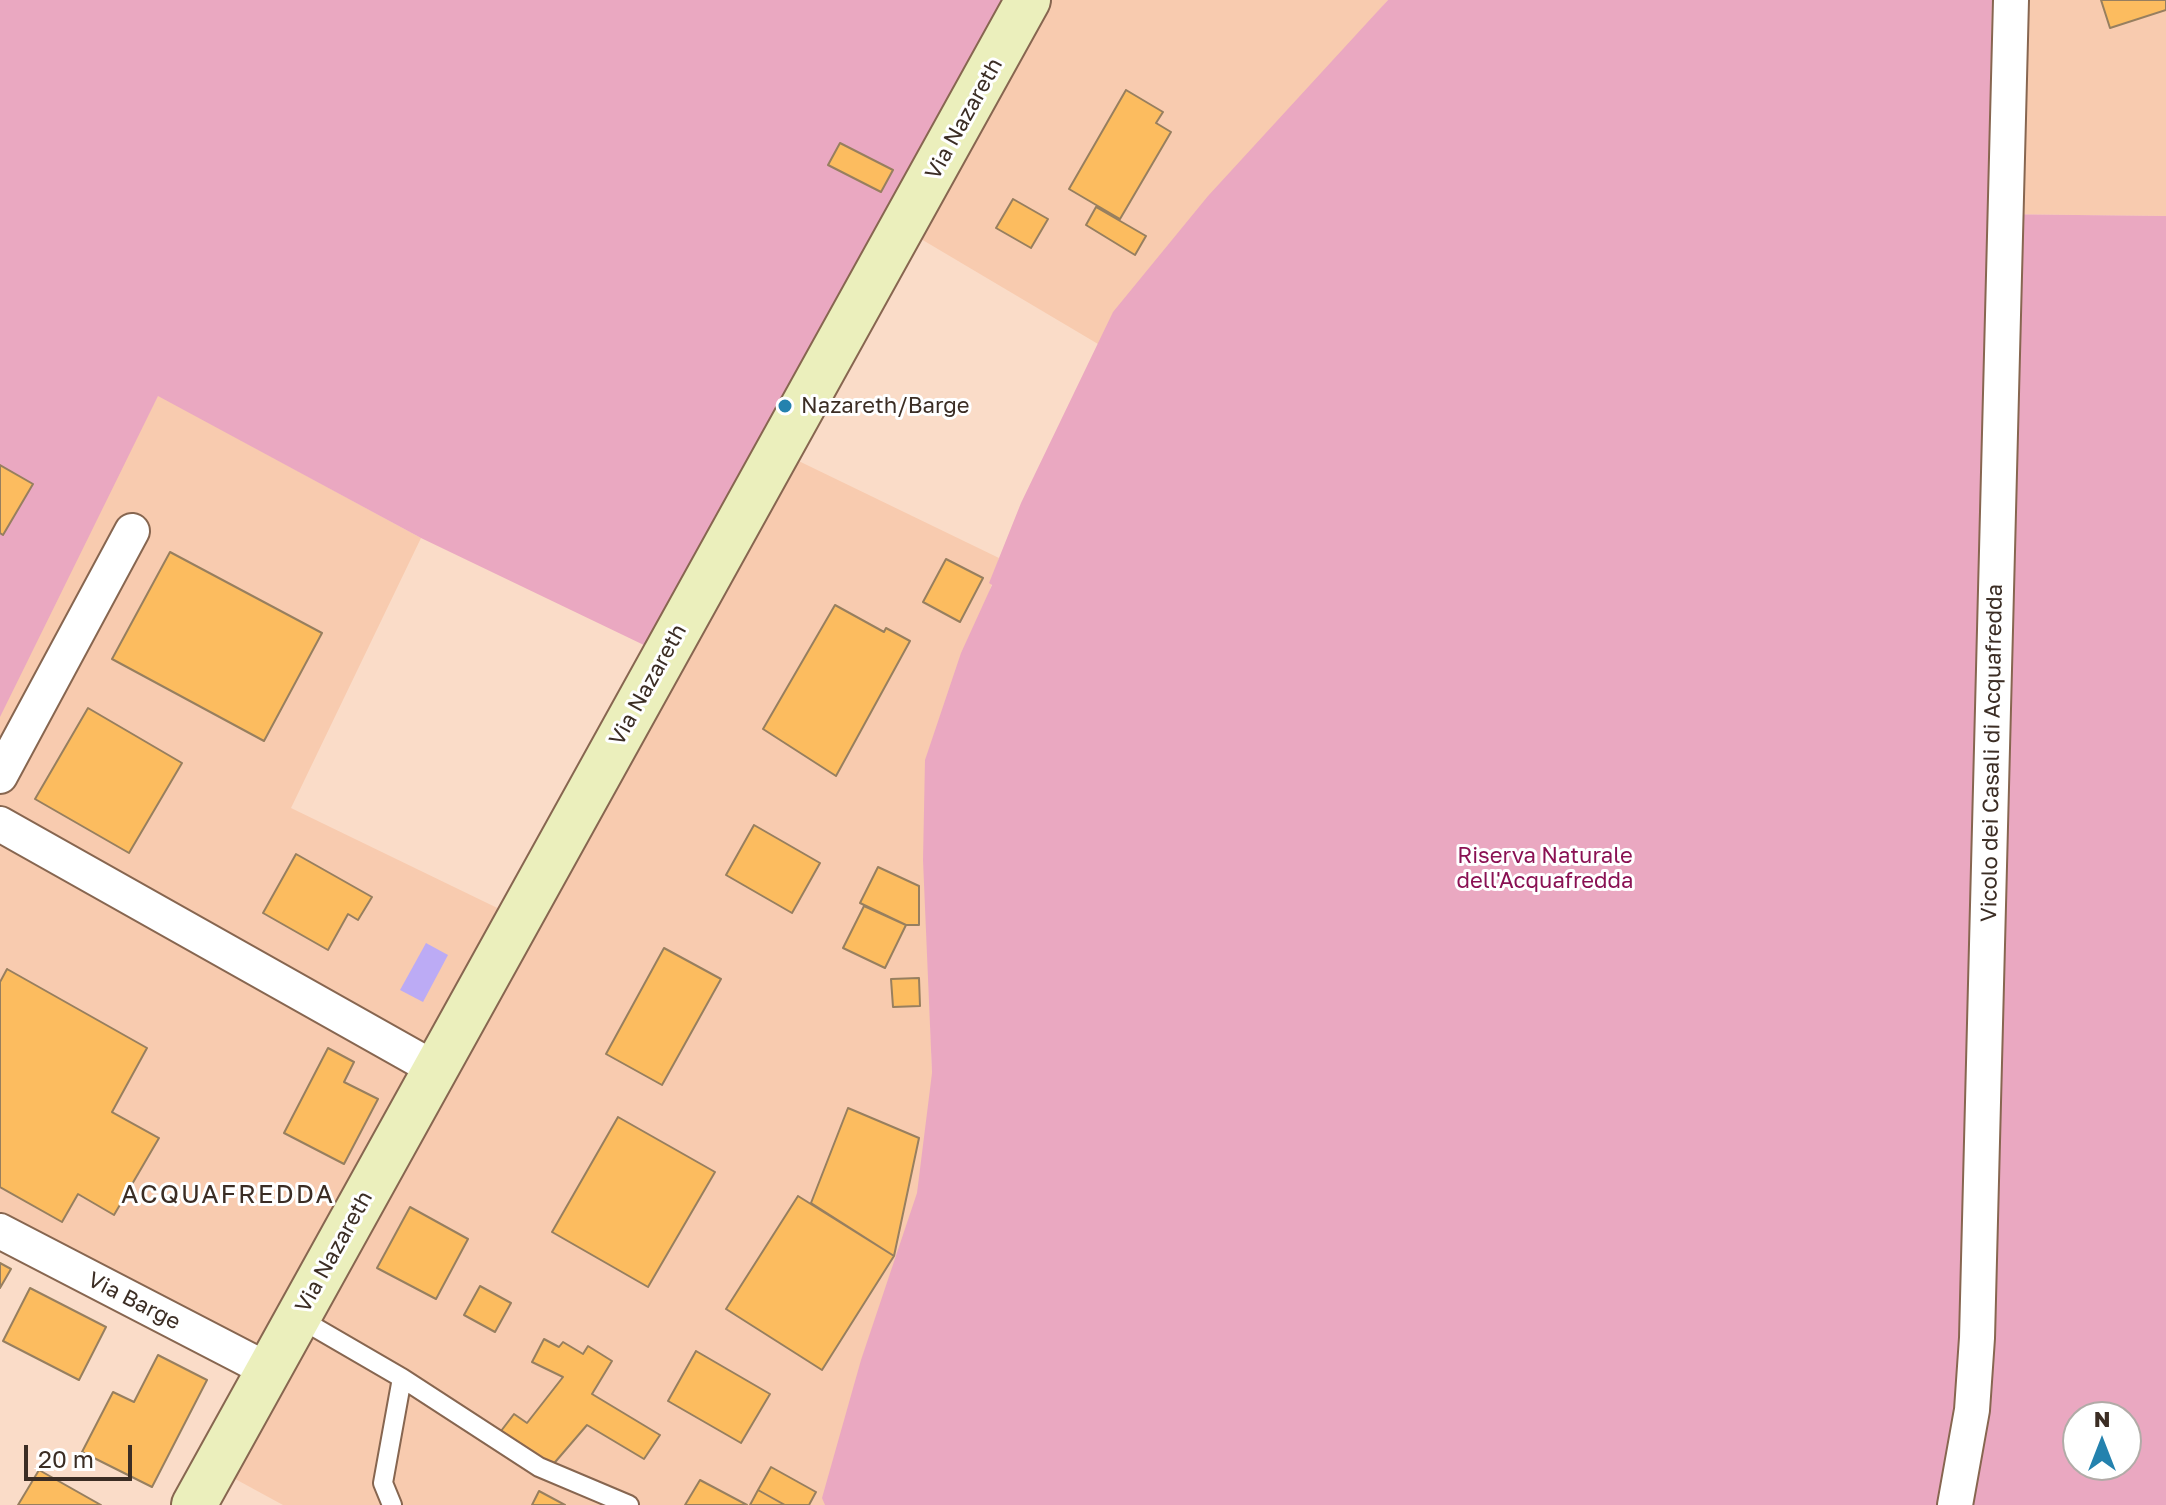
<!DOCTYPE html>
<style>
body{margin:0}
#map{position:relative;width:2166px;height:1505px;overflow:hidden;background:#fadcc8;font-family:"Golos Text",sans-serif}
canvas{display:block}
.north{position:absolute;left:2062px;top:1401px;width:80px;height:80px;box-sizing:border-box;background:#fff;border:2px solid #b1aba7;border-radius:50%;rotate:0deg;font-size:22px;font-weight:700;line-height:32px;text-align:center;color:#3b2d24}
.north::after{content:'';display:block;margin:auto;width:28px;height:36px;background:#2482ae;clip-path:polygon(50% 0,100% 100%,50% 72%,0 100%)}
.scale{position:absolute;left:24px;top:1445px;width:108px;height:36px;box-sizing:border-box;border:4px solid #3b2d24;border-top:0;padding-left:10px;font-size:24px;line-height:28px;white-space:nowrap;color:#3b2d24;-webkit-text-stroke:6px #fff;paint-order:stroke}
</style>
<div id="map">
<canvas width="2166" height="1505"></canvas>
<div class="north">N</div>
<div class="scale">20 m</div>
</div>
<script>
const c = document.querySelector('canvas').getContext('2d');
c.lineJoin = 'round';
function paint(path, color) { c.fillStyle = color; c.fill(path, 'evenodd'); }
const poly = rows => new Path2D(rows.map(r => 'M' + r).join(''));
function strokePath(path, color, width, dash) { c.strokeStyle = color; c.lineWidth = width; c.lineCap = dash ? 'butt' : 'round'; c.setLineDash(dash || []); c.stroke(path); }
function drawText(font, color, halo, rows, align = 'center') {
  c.font = font + ' "Golos Text",sans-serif'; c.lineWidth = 6; c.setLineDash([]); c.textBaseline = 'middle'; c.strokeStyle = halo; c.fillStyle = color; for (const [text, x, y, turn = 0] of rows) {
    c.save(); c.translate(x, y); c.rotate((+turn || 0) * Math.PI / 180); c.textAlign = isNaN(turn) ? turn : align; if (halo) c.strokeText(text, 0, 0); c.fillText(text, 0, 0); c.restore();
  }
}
const built = poly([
 [1028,0,1388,0,1098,344,894,223],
 [2003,0,2166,0,2166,216,1988,214],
 [158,395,421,538,291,808,518,918,778,451,999,558,924,822,932,1073,961,1172,828,1505,283,1505,215,1468,268,1370,0,1231,0,707]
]);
const green = poly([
 [0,0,1016,0,648,647,421,538,158,396,0,717],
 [1388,0,1992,0,1988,214,2166,216,2166,1505,825,1505,822,1498,861,1360,917,1193,932,1073,923,860,925,760,961,653,992,585,989,583,1021,503,1113,312,1208,196],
 [2078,1417,2126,1417,2126,1465,2078,1465]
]);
const water = poly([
 [426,943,448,955,423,1002,400,990]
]);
const building = poly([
 [2101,0,2166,0,2166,10,2110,28,2101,0],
 [1126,90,1163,112,1156,123,1171,132,1120,219,1069,189,1126,90],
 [840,143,893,170,881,192,828,165,840,143],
 [1013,199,1048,219,1031,248,996,228,1013,199],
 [1096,207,1146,236,1135,255,1086,225,1096,207],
 [0,465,33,484,3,535,0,533,0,465],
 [170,552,322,633,264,741,112,659,170,552],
 [946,559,983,578,960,622,923,602,946,559],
 [835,605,884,632,886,628,910,641,836,776,763,729,835,605],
 [88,708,182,763,129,853,35,799,88,708],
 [754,825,820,863,792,913,726,875,754,825],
 [296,854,372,897,358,920,348,914,328,950,263,913,296,854],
 [878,867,919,886,919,925,906,925,860,903,878,867],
 [864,906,906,925,885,968,843,948,864,906],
 [664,948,721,979,662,1085,606,1054,664,948],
 [7,969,147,1048,112,1112,159,1138,114,1215,78,1194,62,1222,0,1187,0,982,7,969],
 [919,978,920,1006,893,1007,891,979,919,978],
 [328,1048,354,1062,344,1082,378,1099,344,1164,284,1133,328,1048],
 [848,1108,919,1138,894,1256,811,1203,848,1108],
 [618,1117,715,1172,648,1287,552,1232,618,1117],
 [798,1196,894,1256,822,1370,726,1309,798,1196],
 [410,1207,468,1239,436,1299,377,1268,410,1207],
 [0,1263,11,1269,0,1288,0,1263],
 [480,1286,511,1303,495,1332,464,1315,480,1286],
 [30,1288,106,1327,79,1380,3,1341,30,1288],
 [544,1339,559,1347,563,1342,583,1354,588,1346,612,1361,592,1394,660,1435,644,1459,587,1425,550,1468,501,1431,514,1414,527,1423,563,1377,532,1362,544,1339],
 [696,1351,770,1394,741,1443,668,1401,696,1351],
 [158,1355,207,1380,152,1487,82,1452,113,1392,134,1402,158,1355],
 [771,1467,816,1492,809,1505,785,1505,758,1490,771,1467],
 [39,1470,101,1505,18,1505,39,1470],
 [700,1480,747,1505,685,1505,700,1480],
 [758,1490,785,1505,750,1505,758,1490],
 [539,1491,565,1505,532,1505,539,1491]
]);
const lane = poly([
 [297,1317,402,1378,539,1467,629,1505],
 [392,1505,383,1483,402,1378]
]);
const street = poly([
 [0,776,132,531],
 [0,824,437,1070],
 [0,1231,268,1370],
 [1955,1505,1972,1410,1977,1338,2011,0]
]);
const secondary = poly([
 [194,1505,1028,0]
]);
const markers = [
 [785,406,8,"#2482ae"]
];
const streetNames = [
 ["Via Nazareth",964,119,-61],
 ["Via Nazareth",648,685,-61],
 ["Vicolo dei Casali di Acquafredda",1992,753,-89],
 ["Via Nazareth",334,1252,-61],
 ["Via Barge",134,1301,27]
];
const poiNames = [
 ["Nazareth/Barge",801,406]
];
const parkNames = [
 ["Riserva Naturale",1545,856],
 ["dell'Acquafredda",1545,881]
];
const quarterNames = [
 ["ACQUAFREDDA",228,1195]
];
paint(built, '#f8cbaf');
paint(green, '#eaa8c1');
paint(water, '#bcabf5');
paint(building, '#fcbc5f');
strokePath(building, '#977f5f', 2);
strokePath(lane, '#876650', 22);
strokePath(street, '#876650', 38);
strokePath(secondary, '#876650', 48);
strokePath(lane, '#fff', 18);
strokePath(street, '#fff', 34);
strokePath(secondary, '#ebefbc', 44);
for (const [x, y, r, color] of markers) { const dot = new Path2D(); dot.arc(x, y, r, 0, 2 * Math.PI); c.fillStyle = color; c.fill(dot); strokePath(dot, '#fff', 3); }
drawText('22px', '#3b2d24', '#fff', streetNames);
drawText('22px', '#3b2d24', '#fff', poiNames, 'left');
drawText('22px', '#8a1153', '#fff', parkNames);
c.letterSpacing = '2px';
drawText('26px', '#3b2d24', '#fff', quarterNames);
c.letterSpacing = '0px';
</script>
